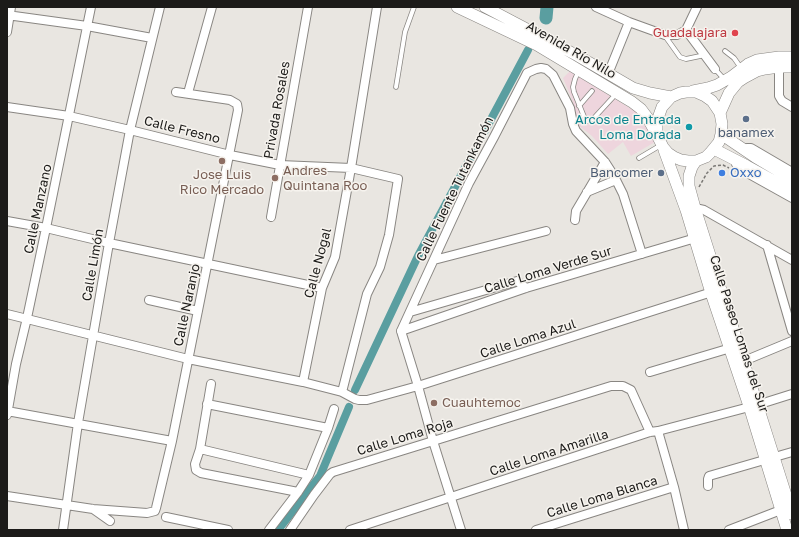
<!DOCTYPE html>
<meta charset="utf-8">
<style>
body{margin:0}
#map{position:relative;width:799px;height:537px;overflow:hidden;background:#e9e6e1;font-family:"Golos Text",sans-serif}
canvas{display:block}
.frame{position:absolute;inset:0;border:8px solid #1c1b19;pointer-events:none}
</style>
<div id="map">
<canvas width="799" height="537"></canvas>
<div class="frame"></div>
</div>
<script>
const c = document.querySelector('canvas').getContext('2d');
c.lineJoin = 'round';
function paint(path, color) { c.fillStyle = color; c.fill(path, 'evenodd'); }
const poly = rows => new Path2D(rows.map(r => 'M' + r).join(''));
function strokePath(path, color, width, dash) { c.strokeStyle = color; c.lineWidth = width; c.lineCap = dash ? 'butt' : 'round'; c.setLineDash(dash || []); c.stroke(path); }
function drawText(font, color, halo, rows, align = 'center') {
  c.font = font + ' "Golos Text",sans-serif'; c.lineWidth = 3; c.setLineDash([]); c.textBaseline = 'middle'; c.strokeStyle = halo; c.fillStyle = color; for (const [text, x, y, turn = 0] of rows) {
    c.save(); c.translate(x, y); c.rotate((+turn || 0) * Math.PI / 180); c.textAlign = isNaN(turn) ? turn : align; if (halo) c.strokeText(text, 0, 0); c.fillText(text, 0, 0); c.restore();
  }
}
const commercial = poly([
 [570,71,633,110,637,113,655,142,631,156,623,142,608,154,592,136,578,125,573,102,563,78]
]);
const canal = poly([
 [355,390,418,256,528,50],
 [278,530,320,476,349,407]
]);
const river = poly([
 [546,18,547,7]
]);
const path = poly([
 [699,187,707,173,714,166,723,165,729,168]
]);
const lane = poly([
 [665,36,680,57,686,59,705,55],
 [725,51,734,58,741,68],
 [715,69,724,79],
 [579,70,575,79,573,87,574,92,585,119,587,121,593,119,616,94],
 [396,87,405,32,414,7],
 [579,106,592,91],
 [639,158,661,145]
]);
const street = poly([
 [596,7,629,22,665,35,677,35,686,30],
 [7,15,87,26,152,38],
 [686,30,715,69],
 [686,30,697,7],
 [7,32,11,7],
 [779,62,779,96,782,101,792,107],
 [608,74,629,22],
 [188,93,212,7],
 [7,107,69,116,130,130,230,155,280,165,351,168,398,179,389,235,380,267,367,294,342,392],
 [747,148,751,148,792,172],
 [736,164,740,169,792,198],
 [587,192,616,180],
 [692,208,695,208,704,210,792,260],
 [271,217,308,7],
 [575,220,576,211,605,162],
 [7,221,46,228,109,243,322,288],
 [767,245,792,331],
 [434,260,546,231],
 [149,300,198,311],
 [410,312,517,281,526,288],
 [7,314,188,359,303,382,342,392,355,399,359,400,367,400,418,386,715,291],
 [401,331,469,183,494,137,525,77,527,73,536,69,541,68,546,69,553,75,570,108,573,124,576,131,605,162,614,176,623,194,642,254],
 [401,331,526,288,699,237],
 [401,331,418,386,433,441,461,530],
 [739,363,792,341],
 [650,372,734,347],
 [303,382,322,288,335,257,351,168,377,7],
 [211,384,200,449,195,464,196,470,201,473,298,492],
 [207,404,328,428],
 [7,411,172,441],
 [7,415,16,364,27,318,46,228,91,7],
 [658,431,674,487,684,530],
 [200,449,309,475],
 [708,486,708,479,709,476,792,452],
 [7,496,93,509,147,513,155,511,156,508,172,441,238,110,237,104,230,100,176,92],
 [93,509,110,521],
 [166,517,228,530],
 [63,530,78,423,109,243,130,130,160,7],
 [269,530,298,492,309,475,328,428,334,409],
 [290,530,314,495,330,474,333,472,611,386,623,386,631,390,650,432],
 [350,530,650,432,658,431,757,405,792,394],
 [536,530,674,487],
 [729,530,786,508]
]);
const secondary = poly([
 [457,7,537,45,632,102,641,109,647,117,657,135,663,147,668,153,674,157,681,160,688,161,696,161,706,157,710,153,719,142,721,134,722,124,720,113,712,101,705,96,696,92,686,92,680,93,671,97,662,107,657,121,657,135],
 [485,7,578,56,633,88,650,93,671,97],
 [693,91,708,88,717,85,731,77,748,64,757,60,779,57,792,57],
 [720,113,729,93,738,82,744,78,757,71,765,69,779,67,792,67],
 [721,134,755,157,792,179],
 [714,149,747,166,792,191],
 [664,150,686,210,711,293,749,406,787,530],
 [696,161,692,167,689,176,689,186,695,208,792,514]
]);
const markers = [
 [735,33,4,"#e0444e"],
 [746,119,4,"#5c6f8a"],
 [689,127,4,"#0f9aa8"],
 [222,161,4,"#8d6e63"],
 [661,173,4,"#5c6f8a"],
 [722,173,4,"#3f7fe0"],
 [275,178,4,"#8d6e63"],
 [434,403,4,"#8d6e63"]
];
const healthNames = [
 ["Guadalajara",727,33]
];
const streetNames = [
 ["Avenida Río Nilo",571,50,30],
 ["Privada Rosales",277,110,-80],
 ["Calle Fresno",182,130,14],
 ["Calle Fuente Tutankamón",455,189,-64],
 ["Calle Manzano",38,209,-78],
 ["Calle Nogal",318,263,-75],
 ["Calle Limón",93,265,-80],
 ["Calle Loma Verde Sur",548,270,-17],
 ["Calle Naranjo",187,305,-78],
 ["Calle Paseo Lomas del Sur",739,334,72],
 ["Calle Loma Azul",528,339,-18],
 ["Calle Loma Roja",405,437,-17],
 ["Calle Loma Amarilla",549,453,-18],
 ["Calle Loma Blanca",602,497,-17]
];
const cultureNames = [
 ["Arcos de Entrada",681,120],
 ["Loma Dorada",681,135]
];
const serviceNames = [
 ["banamex",746,133],
 ["Bancomer",653,173,"right"]
];
const educationNames = [
 ["Andres",283,171],
 ["Quintana Roo",283,186],
 ["Jose Luis",222,175,"center"],
 ["Rico Mercado",222,190,"center"],
 ["Cuauhtemoc",442,403]
];
const shopNames = [
 ["Oxxo",730,173]
];
paint(commercial, '#eed5dd');
strokePath(canal, '#5a9ea0', 8);
strokePath(river, '#5a9ea0', 13);
strokePath(lane, '#898682', 5.5);
strokePath(street, '#898682', 10);
strokePath(secondary, '#898682', 12);
strokePath(path, '#797774', 1.5, [3, 2]);
strokePath(lane, '#fff', 4);
strokePath(street, '#fff', 8);
strokePath(secondary, '#fff', 11);
for (const [x, y, r, color] of markers) { const dot = new Path2D(); dot.arc(x, y, r, 0, 2 * Math.PI); c.fillStyle = color; c.fill(dot); strokePath(dot, '#f6f3ee', 1.5); }
drawText('13px', '#be3a42', '#f6f3ee', healthNames, 'right');
drawText('13px', '#1c1b19', '#f6f3ee', streetNames);
drawText('13px', '#0d838f', '#f6f3ee', cultureNames, 'right');
drawText('13px', '#4e5e75', '#f6f3ee', serviceNames);
drawText('13px', '#785e54', '#f6f3ee', educationNames, 'left');
drawText('13px', '#366cbe', '#f6f3ee', shopNames, 'left');
</script>
